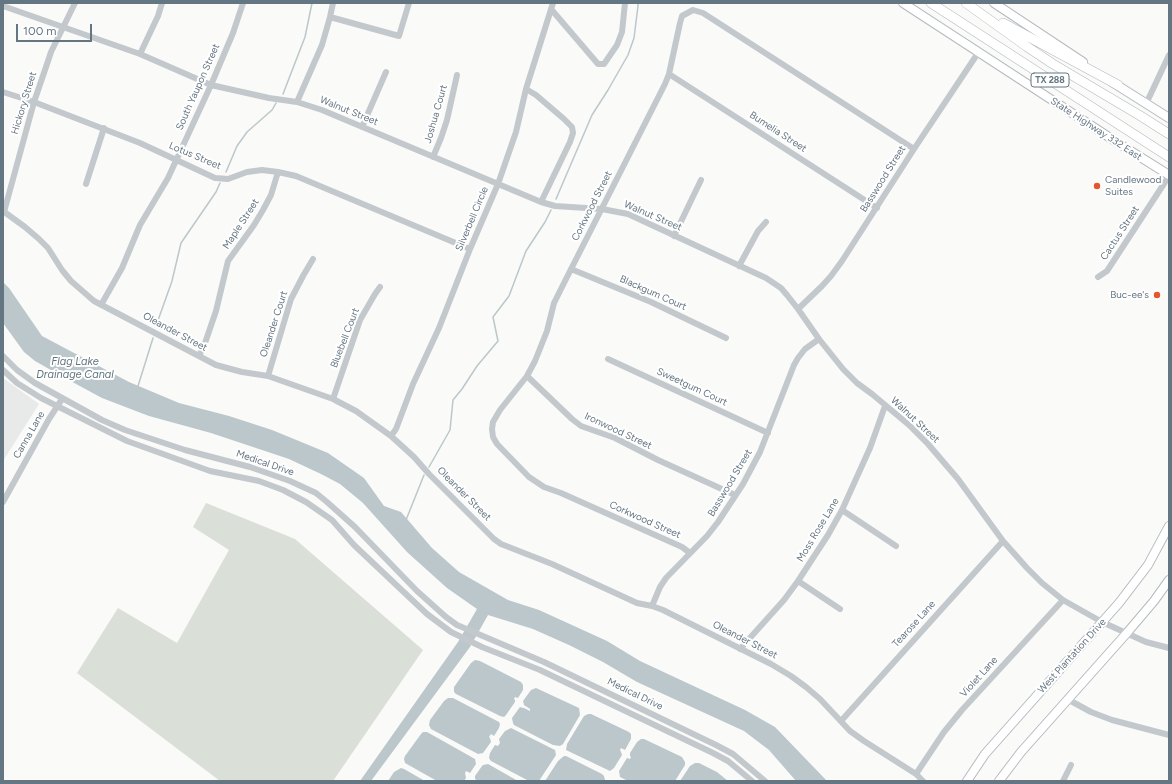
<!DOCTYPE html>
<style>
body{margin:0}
#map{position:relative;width:1172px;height:784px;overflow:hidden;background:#fafaf8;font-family:Figtree,sans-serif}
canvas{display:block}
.frame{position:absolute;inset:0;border:4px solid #657683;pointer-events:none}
.scale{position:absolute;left:16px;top:24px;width:76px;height:18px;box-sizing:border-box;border:2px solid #657683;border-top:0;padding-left:5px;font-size:12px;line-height:14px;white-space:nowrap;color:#657683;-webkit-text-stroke:3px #fff;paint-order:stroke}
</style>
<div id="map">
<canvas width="1172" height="784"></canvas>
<div class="frame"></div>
<div class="scale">100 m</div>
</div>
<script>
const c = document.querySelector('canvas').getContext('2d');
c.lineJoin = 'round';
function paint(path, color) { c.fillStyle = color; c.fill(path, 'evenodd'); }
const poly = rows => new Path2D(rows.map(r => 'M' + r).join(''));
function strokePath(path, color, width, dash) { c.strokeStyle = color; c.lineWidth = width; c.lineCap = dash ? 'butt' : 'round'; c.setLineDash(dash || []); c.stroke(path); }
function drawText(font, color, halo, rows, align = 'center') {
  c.font = font + ' Figtree,sans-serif'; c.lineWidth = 4; c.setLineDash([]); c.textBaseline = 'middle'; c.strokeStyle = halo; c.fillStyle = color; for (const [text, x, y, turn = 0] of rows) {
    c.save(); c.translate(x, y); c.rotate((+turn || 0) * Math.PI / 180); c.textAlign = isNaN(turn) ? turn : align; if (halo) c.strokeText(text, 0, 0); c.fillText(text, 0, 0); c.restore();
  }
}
const built = poly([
 [3,378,39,404,3,461]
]);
const green = poly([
 [206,503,295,539,423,650,333,781,220,781,77,673,118,608,177,643,229,550,193,527]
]);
const water = poly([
 [3,282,9,288,42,336,129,382,179,403,229,416,272,430,328,453,364,478,384,506,401,512,432,548,459,572,508,600,539,610,607,641,640,661,745,710,775,727,827,781,796,781,769,750,744,731,637,682,603,662,569,645,533,629,488,615,470,647,371,781,360,781,458,642,477,609,447,588,407,552,363,503,340,484,321,474,289,459,211,433,149,416,102,398,65,378,35,361,24,352,3,323],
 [475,660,480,661,521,682,523,685,523,690,518,698,515,697,514,699,515,700,515,702,506,715,504,717,500,716,456,694,454,692,454,687,471,663],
 [536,688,579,708,580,715,563,744,560,746,553,745,514,725,513,723,512,718,520,707,523,708,524,708,530,711,530,709,524,705,523,701,531,690],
 [448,698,453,698,499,722,500,724,499,728,494,736,491,734,489,737,490,738,491,742,483,753,478,754,431,729,429,725,430,720,444,701],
 [588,714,591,714,629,732,631,734,631,739,625,750,621,748,620,750,621,752,622,755,614,768,610,771,566,750,567,744,584,716],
 [511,728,555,750,556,755,539,781,529,781,491,761,489,758,490,753,495,745,498,746,500,743,499,739,505,731],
 [423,732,427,732,475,759,476,764,470,773,466,771,465,773,466,778,464,781,437,781,405,763,404,759,405,756,421,734],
 [641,739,644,739,682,757,685,762,685,765,675,781,628,781,620,777,619,771,627,758,630,759,631,757,630,756,630,753,637,742],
 [564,756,566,756,602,774,604,776,605,780,604,781,545,781,558,761],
 [695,763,699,763,717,772,728,781,680,781,690,766],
 [488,764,518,781,478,781,475,779,475,776,482,766,483,765],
 [401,768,404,769,425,781,388,781,394,772]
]);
const stream = poly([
 [283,94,305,37,312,3],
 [226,172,237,146,247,132,272,110,276,103],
 [556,199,592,115,608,90,628,55,634,38,638,6,638,3],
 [156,326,172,281,181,243,216,192,220,183],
 [138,386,153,338],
 [429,467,450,430,453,400,462,389,477,366,498,341,493,317,509,296,526,251,545,222,551,210],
 [406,520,424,475]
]);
const minor = poly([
 [3,6,140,54,211,85,269,98,297,102,322,110,541,202,555,206,602,209,628,214,766,278,781,288,787,295,798,309,819,339,843,369,857,383,872,394,909,425,928,444,958,479,1003,541,1027,568,1042,583,1063,600,1102,622,1146,642,1169,648],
 [551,9,598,64,604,64,617,45,622,32,625,3],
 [330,17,399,36,409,3],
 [140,54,158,16,162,3],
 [669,74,877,208],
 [526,89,536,95,564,119,572,127,573,133,570,142,541,202],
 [3,92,34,102,140,143,215,178,228,179,247,172,262,170,278,172,296,176,470,249],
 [297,102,322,45,330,17,333,3],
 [1146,104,1169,55],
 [362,127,386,72],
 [433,157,441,138,447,120,457,75],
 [86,184,104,128],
 [3,211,25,227,39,239,48,248,62,270,71,281,94,301,216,365,242,372,268,376,333,399,356,411,391,436,414,457,429,474,494,539,501,544,552,564,637,603,652,606,663,610,771,664,791,676,806,687,820,699,850,731,864,741,916,774,923,781],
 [4,212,34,102,46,67,51,52,75,3],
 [674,236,701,180],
 [739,266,758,231,766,222],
 [571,269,651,302,726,338],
 [1098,277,1107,271,1169,176],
 [101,305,122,268,140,225,168,178,211,85,233,33,243,3],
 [798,309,822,286,831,276,842,261,914,149,978,53],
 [3,356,17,370,35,383,102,420,125,430,185,450,250,467,290,481,316,493,327,502,355,527,417,591,446,617,457,625,544,662,716,745,733,754,765,781],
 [199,356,205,343,216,311,228,261,254,225,263,210,271,195,278,172],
 [608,359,768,433],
 [3,370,17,383,41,398,127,441,210,471,259,481,283,490,306,502,332,520,354,545,427,614,451,632,482,647,540,670,713,753,728,761,752,781],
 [268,376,291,299,303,276,313,259],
 [527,376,572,419,581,426,615,438,658,460,735,495],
 [333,399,360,320,375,294,380,287],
 [391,436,396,429,413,384,439,328,470,249,498,184,516,132,526,89,553,3],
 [3,502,49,419,62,399],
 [842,510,896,546],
 [690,553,682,547,561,493,544,487,529,477,497,444,493,437,492,429,493,422,500,410,527,376,535,361,547,331,554,303,565,281,665,84,669,74,680,23,682,16,693,10,703,13,914,149],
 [798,581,840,609],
 [652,606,660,587,666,578,707,536,718,522,743,484,760,452,794,365,798,358,805,349,819,339],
 [740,649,784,600,798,581,828,535,842,510,870,448,885,406],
 [1069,700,1091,712,1112,720,1169,735],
 [841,721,1003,541],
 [916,774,944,732,962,710,1063,600],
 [1063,781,1071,765]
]);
const major = poly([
 [903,3,1118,143,1169,175],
 [994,3,1083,62],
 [1112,82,1169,118],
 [967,781,985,754,1119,603,1148,565,1169,526],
 [999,781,1021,752,1126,634,1154,601,1169,580]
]);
const highway = poly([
 [931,3,1169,157],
 [966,3,1026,46,1053,64,1139,115,1169,134],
 [1003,23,1118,85]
]);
const markers = [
 [1097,186,4,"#e4572e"],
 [1157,295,4,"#e4572e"]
];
const shields = [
 [1050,80,38]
];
const shieldNames = [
 ["TX 288",1050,80]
];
const streetNames = [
 ["South Yaupon Street",198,87,-66],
 ["Hickory Street",24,103,-73],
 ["Walnut Street",349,111,22],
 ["Joshua Court",436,114,-74],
 ["State Highway 332 East",1096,129,33],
 ["Bumelia Street",778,132,33],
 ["Lotus Street",195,156,23],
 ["Basswood Street",883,179,-58],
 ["Corkwood Street",592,206,-63],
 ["Walnut Street",653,216,23],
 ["Silverbell Circle",472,219,-67],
 ["Maple Street",241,224,-57],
 ["Cactus Street",1120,233,-57],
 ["Blackgum Court",653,293,24],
 ["Oleander Court",274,324,-72],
 ["Oleander Street",175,332,28],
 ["Bluebell Court",345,338,-69],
 ["Sweetgum Court",692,387,25],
 ["Walnut Street",915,420,43],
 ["Ironwood Street",618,431,25],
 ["Canna Lane",29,435,-60],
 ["Medical Drive",265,463,19],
 ["Basswood Street",730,483,-59],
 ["Oleander Street",464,494,45],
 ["Corkwood Street",645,520,24],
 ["Moss Rose Lane",818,530,-59],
 ["Tearose Lane",914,624,-48],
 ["Oleander Street",745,640,27],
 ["West Plantation Drive",1072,656,-48],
 ["Violet Lane",979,677,-48],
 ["Medical Drive",635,694,26]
];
const poiNames = [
 ["Candlewood",1105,180],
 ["Suites",1105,192],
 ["Buc-ee's",1149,295,"right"]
];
const waterNames = [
 ["Flag Lake",75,362],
 ["Drainage Canal",75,375]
];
paint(built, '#e8e9e9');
paint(green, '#dadfd7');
paint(water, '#bbc7cb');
strokePath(stream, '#bbc7cb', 1.5);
strokePath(major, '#b5babe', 10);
strokePath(highway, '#b4b9bd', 10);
strokePath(minor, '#c3c8cc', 6);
strokePath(major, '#fff', 8);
strokePath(highway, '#fff', 9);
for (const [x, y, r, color] of markers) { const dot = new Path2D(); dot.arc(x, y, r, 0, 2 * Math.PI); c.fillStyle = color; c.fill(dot); strokePath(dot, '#fff', 1.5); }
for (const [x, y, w] of shields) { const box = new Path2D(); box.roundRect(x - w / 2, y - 7, w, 14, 3); c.fillStyle = '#fff'; c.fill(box); strokePath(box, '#657683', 1); }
drawText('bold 9px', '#657683', null, shieldNames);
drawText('10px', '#657683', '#fff', streetNames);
drawText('10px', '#657683', '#fff', poiNames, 'left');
drawText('italic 11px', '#60757c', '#fff', waterNames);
</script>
